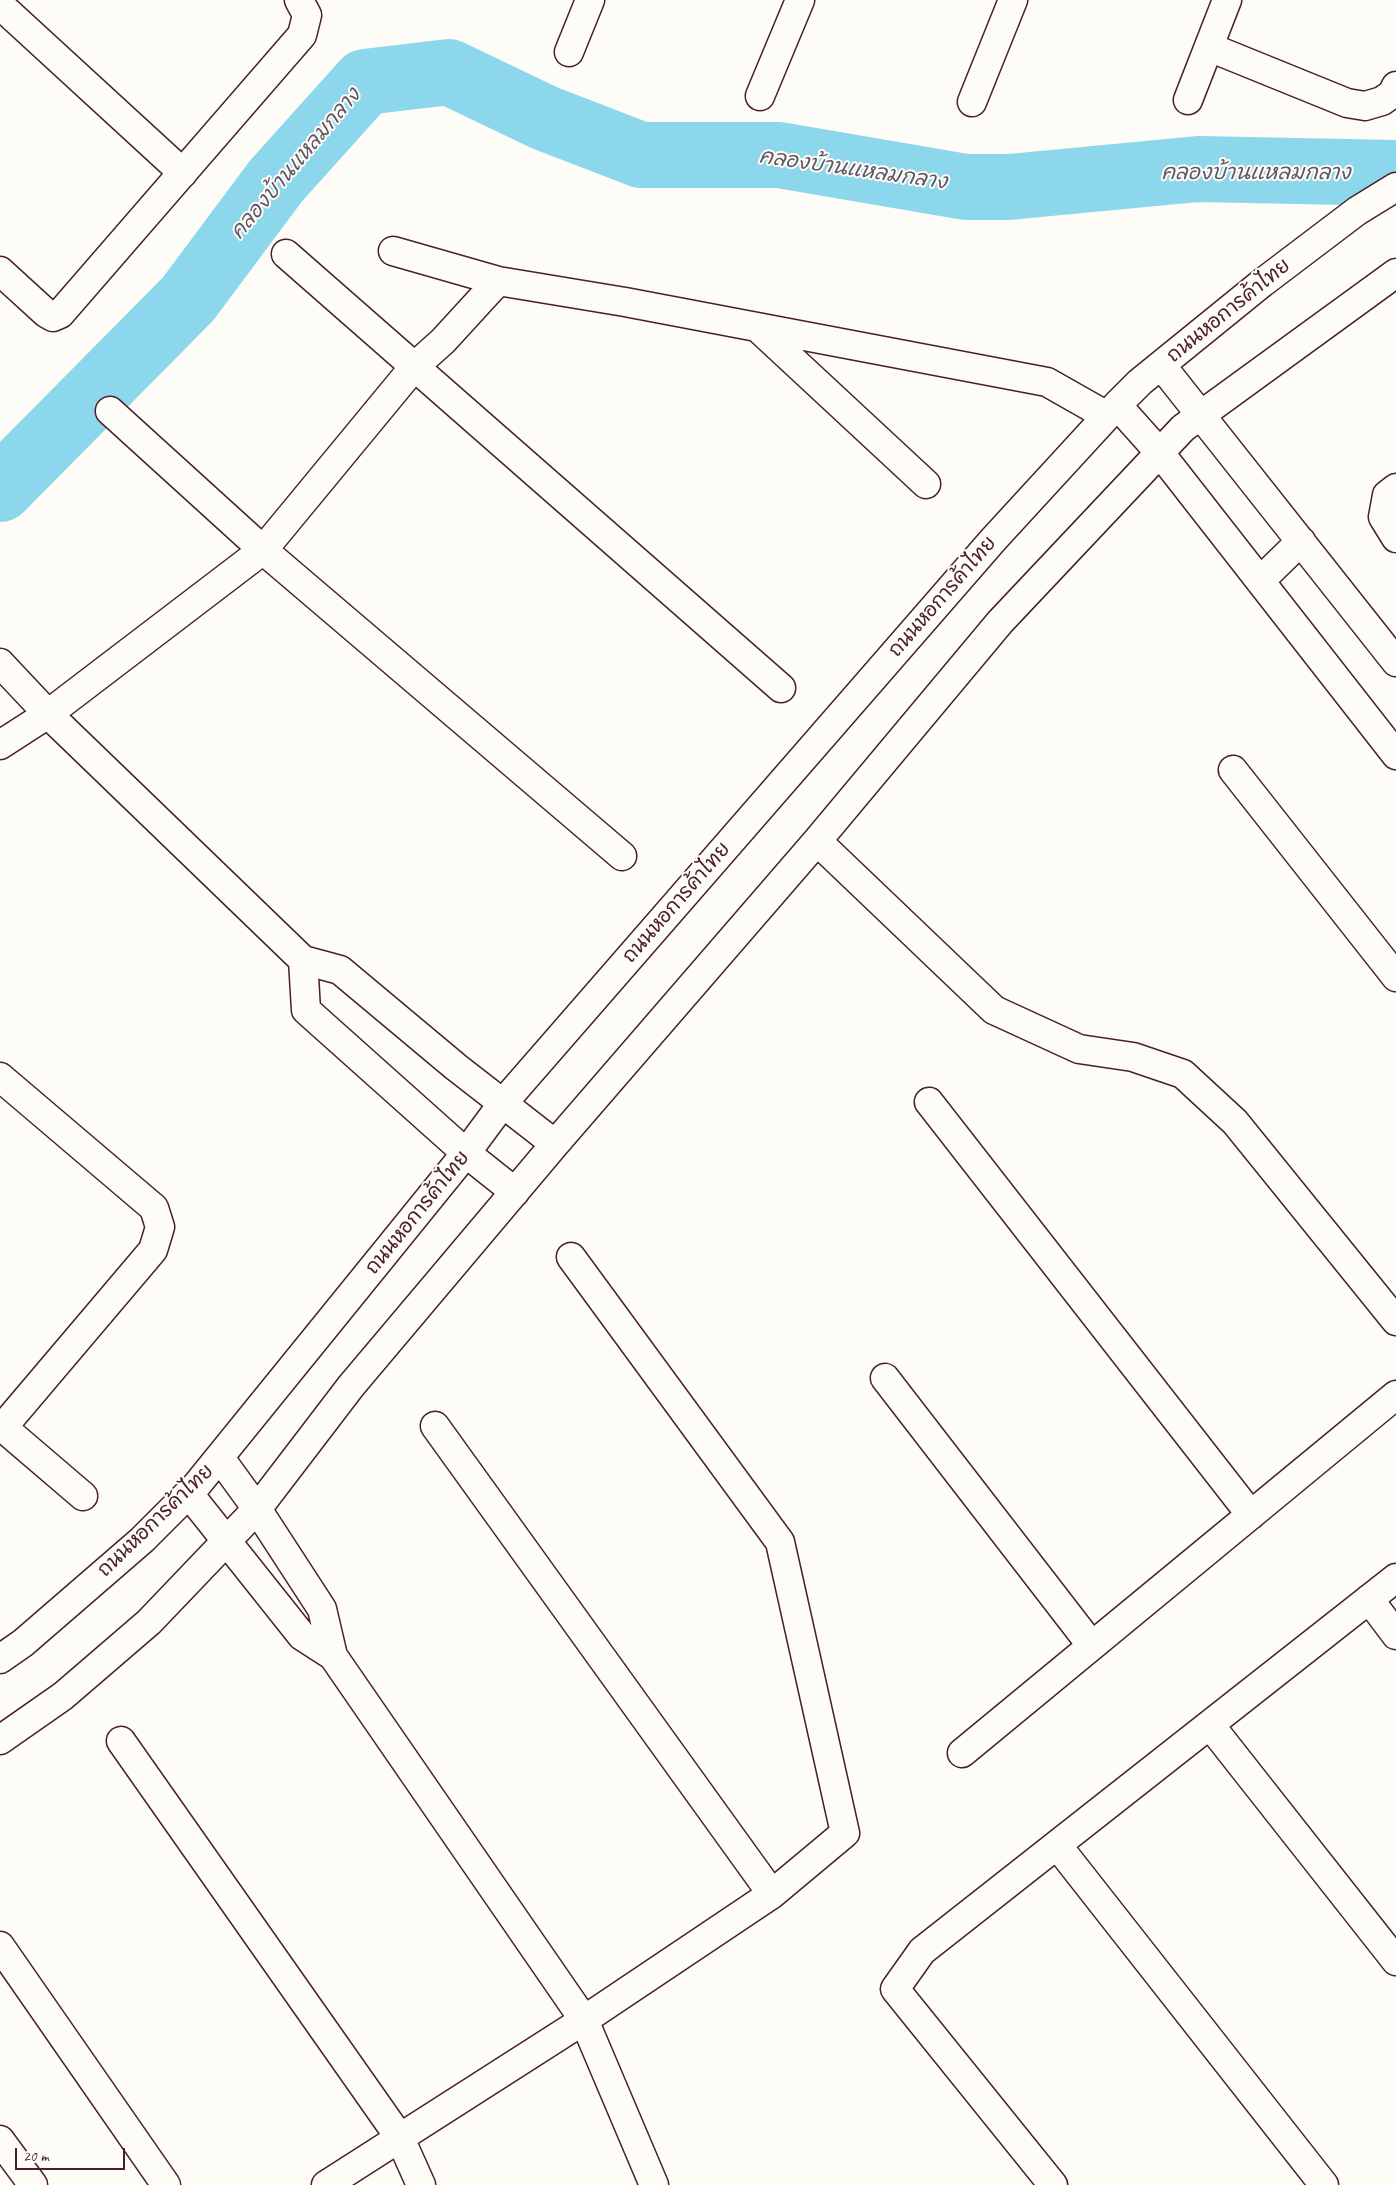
<!DOCTYPE html>
<meta charset="utf-8">
<style>
body{margin:0}
#map{position:relative;width:1396px;height:2185px;overflow:hidden;background:#fdfcf7;font-family:Caveat,sans-serif}
canvas{display:block}
.scale{position:absolute;left:15px;top:2148px;width:110px;height:22px;box-sizing:border-box;border:2px solid #4a1f2b;border-top:0;padding-left:6px;font-size:15px;line-height:18px;white-space:nowrap;color:#4a1f2b;-webkit-text-stroke:4px #fdfcf7;paint-order:stroke}
</style>
<div id="map">
<canvas width="1396" height="2185"></canvas>
<div class="scale">20 m</div>
</div>
<script>
const c = document.querySelector('canvas').getContext('2d');
c.lineJoin = 'round';
const poly = rows => new Path2D(rows.map(r => 'M' + r).join(''));
function strokePath(path, color, width, dash) { c.strokeStyle = color; c.lineWidth = width; c.lineCap = dash ? 'butt' : 'round'; c.setLineDash(dash || []); c.stroke(path); }
function drawText(font, color, halo, rows, align = 'center') {
  c.font = font + ' Caveat,"Playpen Sans Thai",sans-serif'; c.lineWidth = 4; c.setLineDash([]); c.textBaseline = 'middle'; c.strokeStyle = halo; c.fillStyle = color; for (const [text, x, y, turn = 0] of rows) {
    c.save(); c.translate(x, y); c.rotate((+turn || 0) * Math.PI / 180); c.textAlign = isNaN(turn) ? turn : align; if (halo) c.strokeText(text, 0, 0); c.fillText(text, 0, 0); c.restore();
  }
}
const river = poly([
 [0,489,188,299,276,181,365,82,449,72,545,118,641,155,779,155,966,187,1009,187,1198,169,1396,173]
]);
const street = poly([
 [0,5,183,173],
 [1209,47,1347,103,1365,106,1382,101,1392,94,1396,86],
 [569,52,590,0],
 [760,96,800,0],
 [1188,100,1227,0],
 [972,102,1013,0],
 [393,251,498,281],
 [286,254,781,688],
 [0,271,46,313,53,317,60,314,302,35,307,15,299,0],
 [757,327,926,484],
 [1161,365,1396,662],
 [1117,405,1160,453,1396,755],
 [110,411,263,550,622,856],
 [1396,488,1387,495,1383,517,1396,538],
 [1260,581,1301,541],
 [0,663,48,714,303,960,340,970,456,1067,555,1144],
 [0,745,48,714,263,550,414,367,443,341,498,281,625,302,1047,382,1107,416],
 [1233,770,1396,977],
 [817,841,994,1010,1079,1049,1133,1057,1183,1074,1235,1122,1396,1321],
 [303,960,306,1010,466,1153,515,1192],
 [0,1077,154,1208,160,1227,153,1250,3,1427],
 [929,1102,1251,1515],
 [885,1378,1092,1646],
 [0,1425,83,1496],
 [435,1426,772,1894],
 [220,1458,257,1509,322,1609,333,1656,584,2020,654,2185],
 [189,1494,302,1636,333,1656],
 [1369,1599,1396,1635],
 [0,1659,23,1643,142,1540,196,1486,466,1153,503,1103,993,540,1117,405,1140,382,1262,283,1357,211,1396,187],
 [1210,1725,1396,1961],
 [0,1740,63,1696,149,1622,257,1509,351,1386,555,1144,817,841,1000,622,1183,428,1396,273],
 [121,1741,400,2138,421,2185],
 [962,1753,1396,1395],
 [1057,1845,1324,2185],
 [0,1946,166,2185],
 [0,2140,33,2185],
 [326,2185,584,2020,772,1894,845,1833,780,1542,571,1257],
 [1053,2185,895,1989,922,1951,1396,1578]
]);
const streetNames = [
 ["ถนนหอการค้าไทย",1229,311,-39],
 ["ถนนหอการค้าไทย",943,597,-49],
 ["ถนนหอการค้าไทย",677,903,-49],
 ["ถนนหอการค้าไทย",418,1213,-51],
 ["ถนนหอการค้าไทย",156,1521,-44]
];
const waterNames = [
 ["คลองบ้านแหลมกลาง",296,164,-50],
 ["คลองบ้านแหลมกลาง",853,170,8],
 ["คลองบ้านแหลมกลาง",1256,173]
];
strokePath(river, '#8cd7ec', 66);
strokePath(street, '#4a1f2b', 31);
strokePath(street, '#fdfcf7', 28);
drawText('20px', '#4a1f2b', '#fdfcf7', streetNames);
drawText('italic 21px', '#5e5665', '#fdfcf7', waterNames);
</script>
